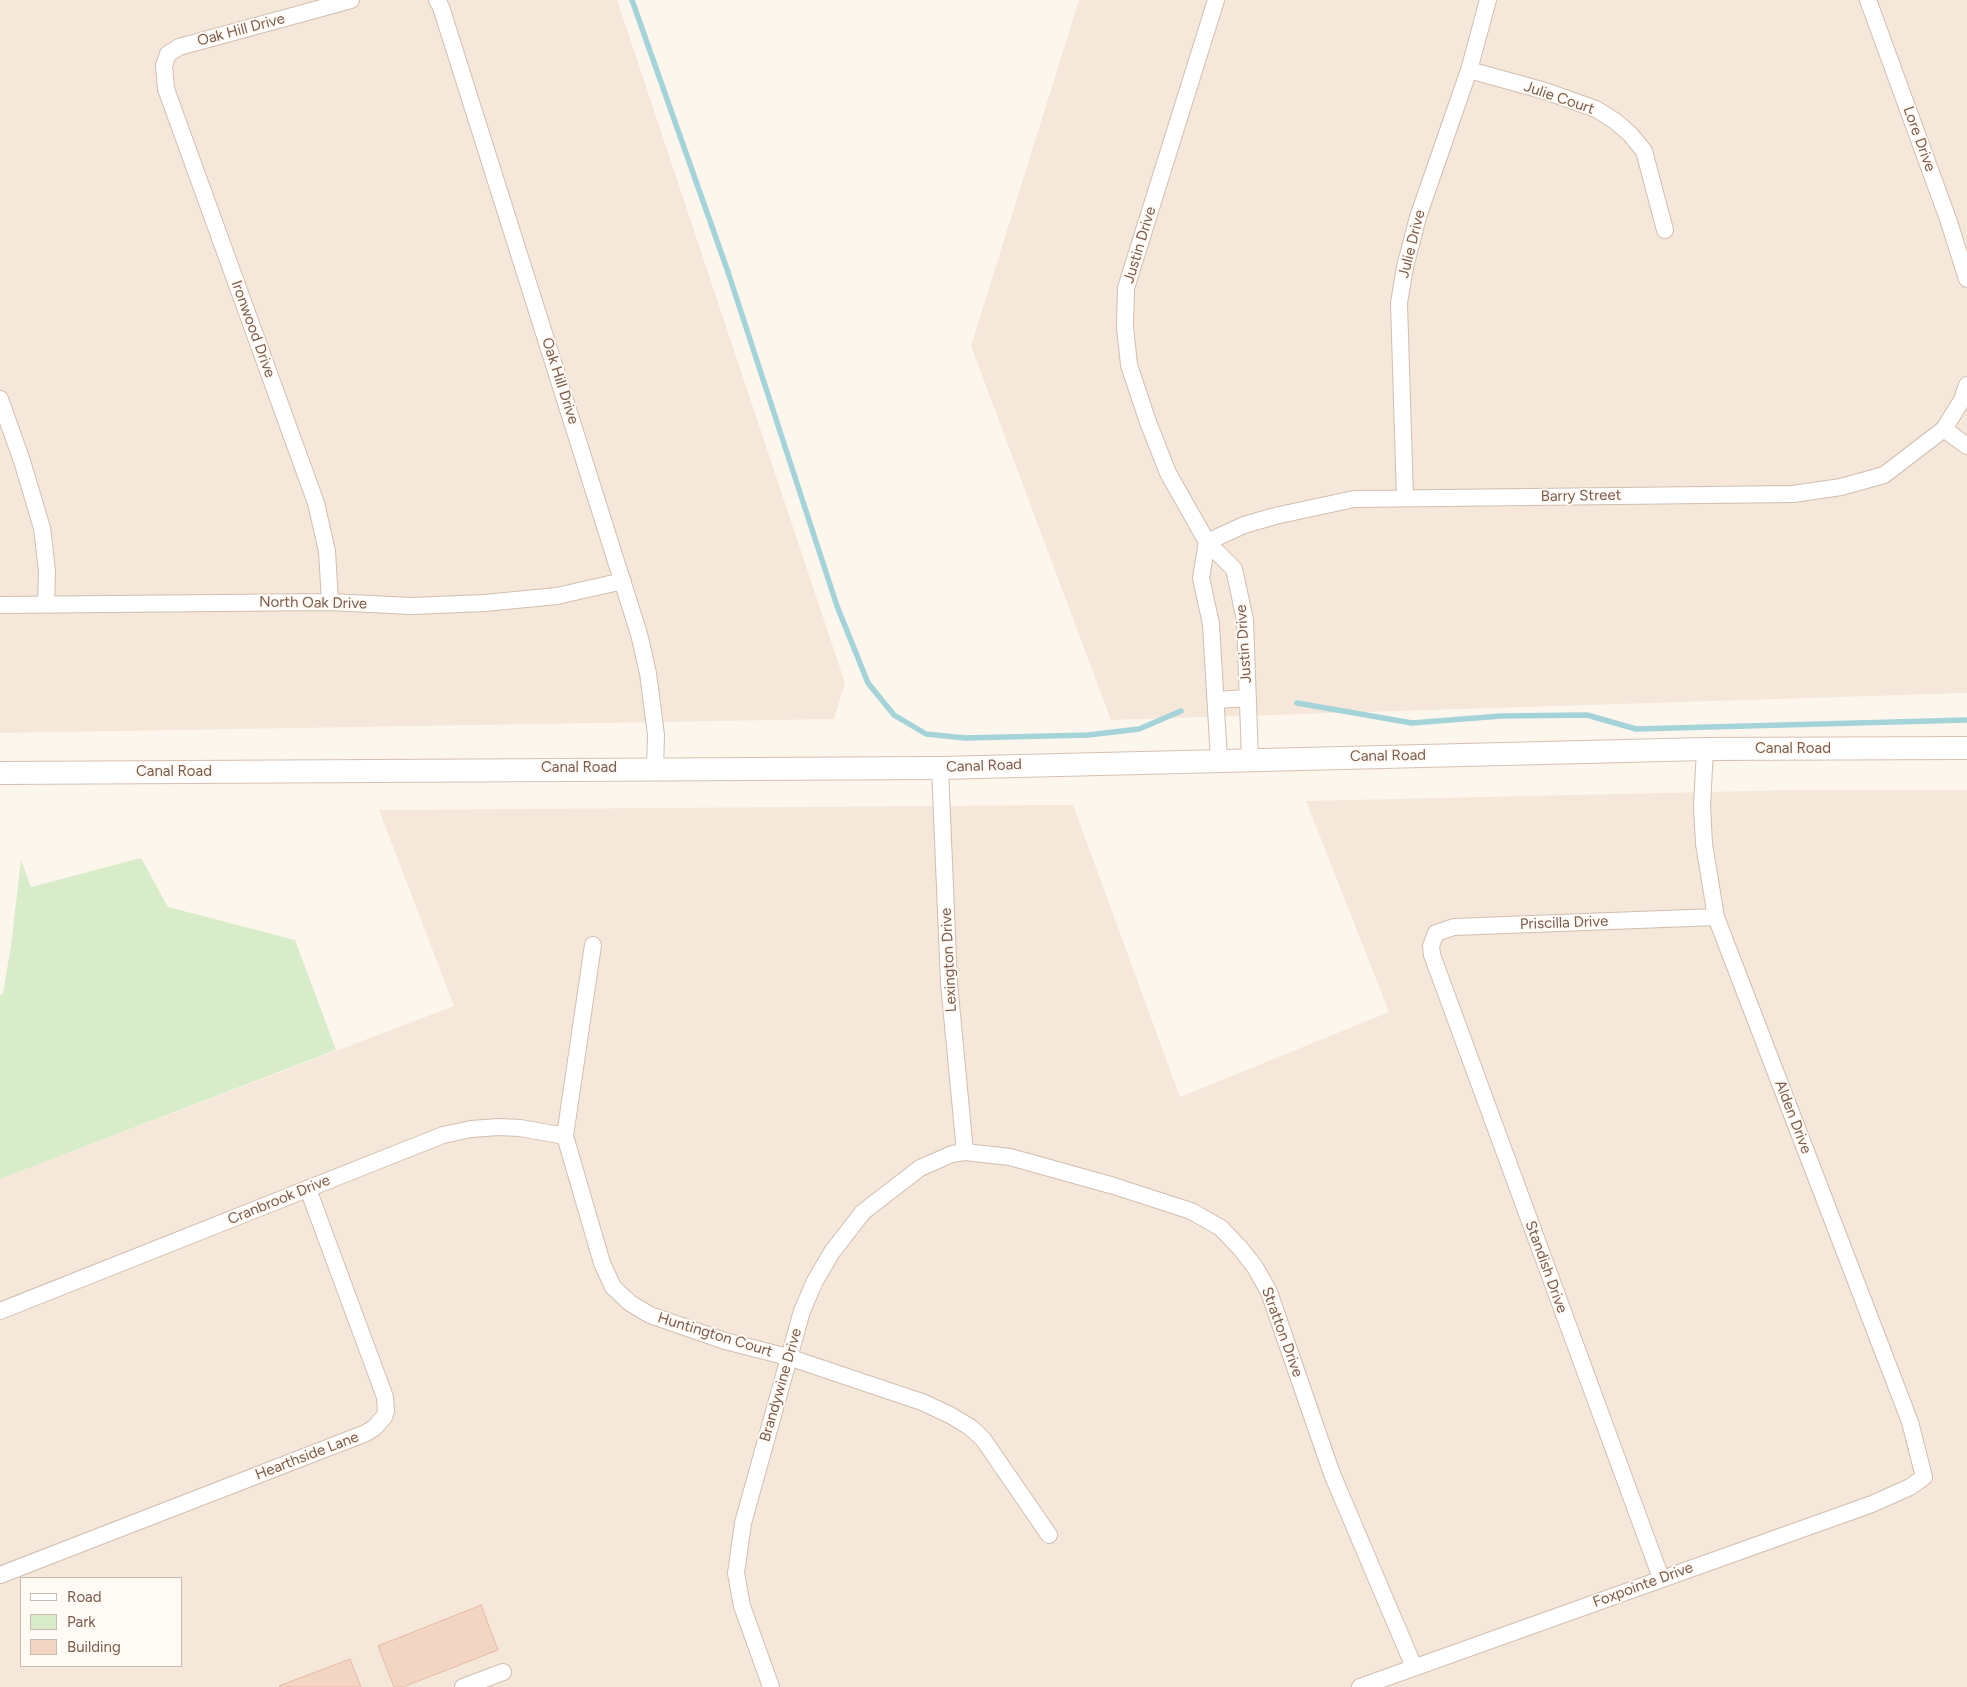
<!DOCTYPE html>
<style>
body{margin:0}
#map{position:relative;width:1967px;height:1687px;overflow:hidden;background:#fdf6ec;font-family:Figtree,sans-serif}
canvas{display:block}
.legend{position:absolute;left:20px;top:1577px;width:162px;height:90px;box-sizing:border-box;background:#fffaf3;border:1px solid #cabbb1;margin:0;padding:6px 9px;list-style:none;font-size:15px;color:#7a5c4d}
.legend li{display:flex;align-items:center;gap:10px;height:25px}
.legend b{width:25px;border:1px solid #cabbb1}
</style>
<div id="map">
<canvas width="1967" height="1687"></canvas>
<ul class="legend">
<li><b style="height:6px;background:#fff"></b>Road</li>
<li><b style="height:14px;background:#d8ecc9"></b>Park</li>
<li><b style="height:14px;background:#f3d5c3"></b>Building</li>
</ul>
</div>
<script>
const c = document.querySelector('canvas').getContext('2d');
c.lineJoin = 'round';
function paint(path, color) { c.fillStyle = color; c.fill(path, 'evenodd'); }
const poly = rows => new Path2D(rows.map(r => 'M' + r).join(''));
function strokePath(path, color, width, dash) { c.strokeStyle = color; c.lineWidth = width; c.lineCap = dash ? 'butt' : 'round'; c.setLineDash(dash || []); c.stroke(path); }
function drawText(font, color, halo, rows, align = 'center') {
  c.font = font + ' Figtree,sans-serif'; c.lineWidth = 4; c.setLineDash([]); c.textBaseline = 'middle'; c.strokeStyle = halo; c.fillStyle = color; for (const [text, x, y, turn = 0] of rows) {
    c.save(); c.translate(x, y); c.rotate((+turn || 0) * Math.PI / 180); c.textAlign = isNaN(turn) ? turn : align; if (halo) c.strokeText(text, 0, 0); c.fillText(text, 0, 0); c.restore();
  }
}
const residential = poly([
 [0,0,617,0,845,683,834,719,0,733],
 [1079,0,1967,0,1967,693,1111,720,971,346],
 [1794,790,1967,790,1967,1687,0,1687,0,1179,454,1006,379,810,1073,805,1180,1097,1389,1012,1306,801],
 [21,1578,181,1578,181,1666,21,1666]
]);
const green = poly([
 [141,858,168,907,295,940,336,1050,0,1179,0,996,3,993,11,946,21,860,31,887]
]);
const stream = poly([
 [632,0,728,272,837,606,868,683,894,715,926,734,965,738,1088,735,1139,729,1181,711],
 [1297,703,1412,723,1501,716,1587,715,1636,729,1967,720]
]);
const building = poly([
 [481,1605,498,1650,403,1687,394,1687,378,1646,481,1605],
 [350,1659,361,1687,280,1687,279,1686,350,1659]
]);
const street = poly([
 [437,0,441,7,639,634,648,673,656,735,655,768],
 [1216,0,1126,288,1125,327,1129,365,1148,422,1168,473,1207,542,1244,525,1275,516,1354,499,1793,494,1841,487,1884,475,1944,429,1962,400,1967,385],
 [1868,0,1948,219,1967,279],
 [1469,70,1545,91,1596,109,1615,121,1630,134,1644,151,1665,230],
 [0,399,22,461,42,528,47,571,46,604],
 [1944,429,1967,446],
 [1405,498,1399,303,1405,267,1418,217,1469,70,1488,0],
 [330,602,327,551,316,503,166,89,164,66,168,54,179,47,351,0],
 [0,605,330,602,411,606,485,603,557,596,623,581],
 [1216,700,1248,698],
 [1219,760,1211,624,1201,578,1207,542,1234,569,1245,620,1250,759],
 [940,768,949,983,965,1152],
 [593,945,565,1136,602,1263,613,1287,630,1303,650,1315,725,1341,788,1357,922,1402,950,1415,970,1427,983,1439,1049,1535],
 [0,1311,443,1135,471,1129,499,1127,520,1128,565,1136],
 [0,1575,366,1433,374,1428,384,1417,386,1411,385,1397,308,1189],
 [1661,1578,1432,955,1431,946,1436,933,1454,927,1716,917],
 [463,1687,503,1672],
 [771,1687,742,1606,736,1573,743,1523,802,1311,815,1281,832,1252,863,1212,920,1168,952,1154,965,1152,1010,1157,1114,1186,1191,1211,1221,1228,1240,1248,1255,1267,1269,1292,1332,1474,1414,1667],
 [1360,1687,1872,1504,1910,1487,1924,1477,1910,1422,1716,917,1704,844,1702,806,1705,749]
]);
const secondary = poly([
 [0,773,940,768,1705,749,1967,748]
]);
const streetNames = [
 ["Oak Hill Drive",241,30,-15],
 ["Julie Court",1559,98,19],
 ["Lore Drive",1919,139,70],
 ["Julie Drive",1412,244,-76],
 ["Justin Drive",1140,245,-73],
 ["Ironwood Drive",253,329,70],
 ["Oak Hill Drive",560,381,72],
 ["Barry Street",1581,496,-1],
 ["North Oak Drive",313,603,1],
 ["Justin Drive",1244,644,-94],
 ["Canal Road",1793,749],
 ["Canal Road",1388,756,-1],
 ["Canal Road",984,766,-2],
 ["Canal Road",579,768],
 ["Canal Road",174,772],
 ["Priscilla Drive",1564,923,-2],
 ["Lexington Drive",949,960,-93],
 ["Alden Drive",1793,1117,69],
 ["Cranbrook Drive",279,1200,-22],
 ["Standish Drive",1546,1267,70],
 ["Stratton Drive",1282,1332,70],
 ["Huntington Court",715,1335,17],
 ["Brandywine Drive",781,1385,-74],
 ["Hearthside Lane",307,1456,-21],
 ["Foxpointe Drive",1643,1585,-20]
];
paint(residential, '#f5e8da');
paint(green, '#d8ecc9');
strokePath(stream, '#a5d3da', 5.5);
paint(building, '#f3d5c3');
strokePath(building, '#e6bba3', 1);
strokePath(street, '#d1beb0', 18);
strokePath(secondary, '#d6c0b0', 24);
strokePath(street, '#fff', 16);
strokePath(secondary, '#fff', 22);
drawText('15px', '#7a5c4d', '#fffaf3', streetNames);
</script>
